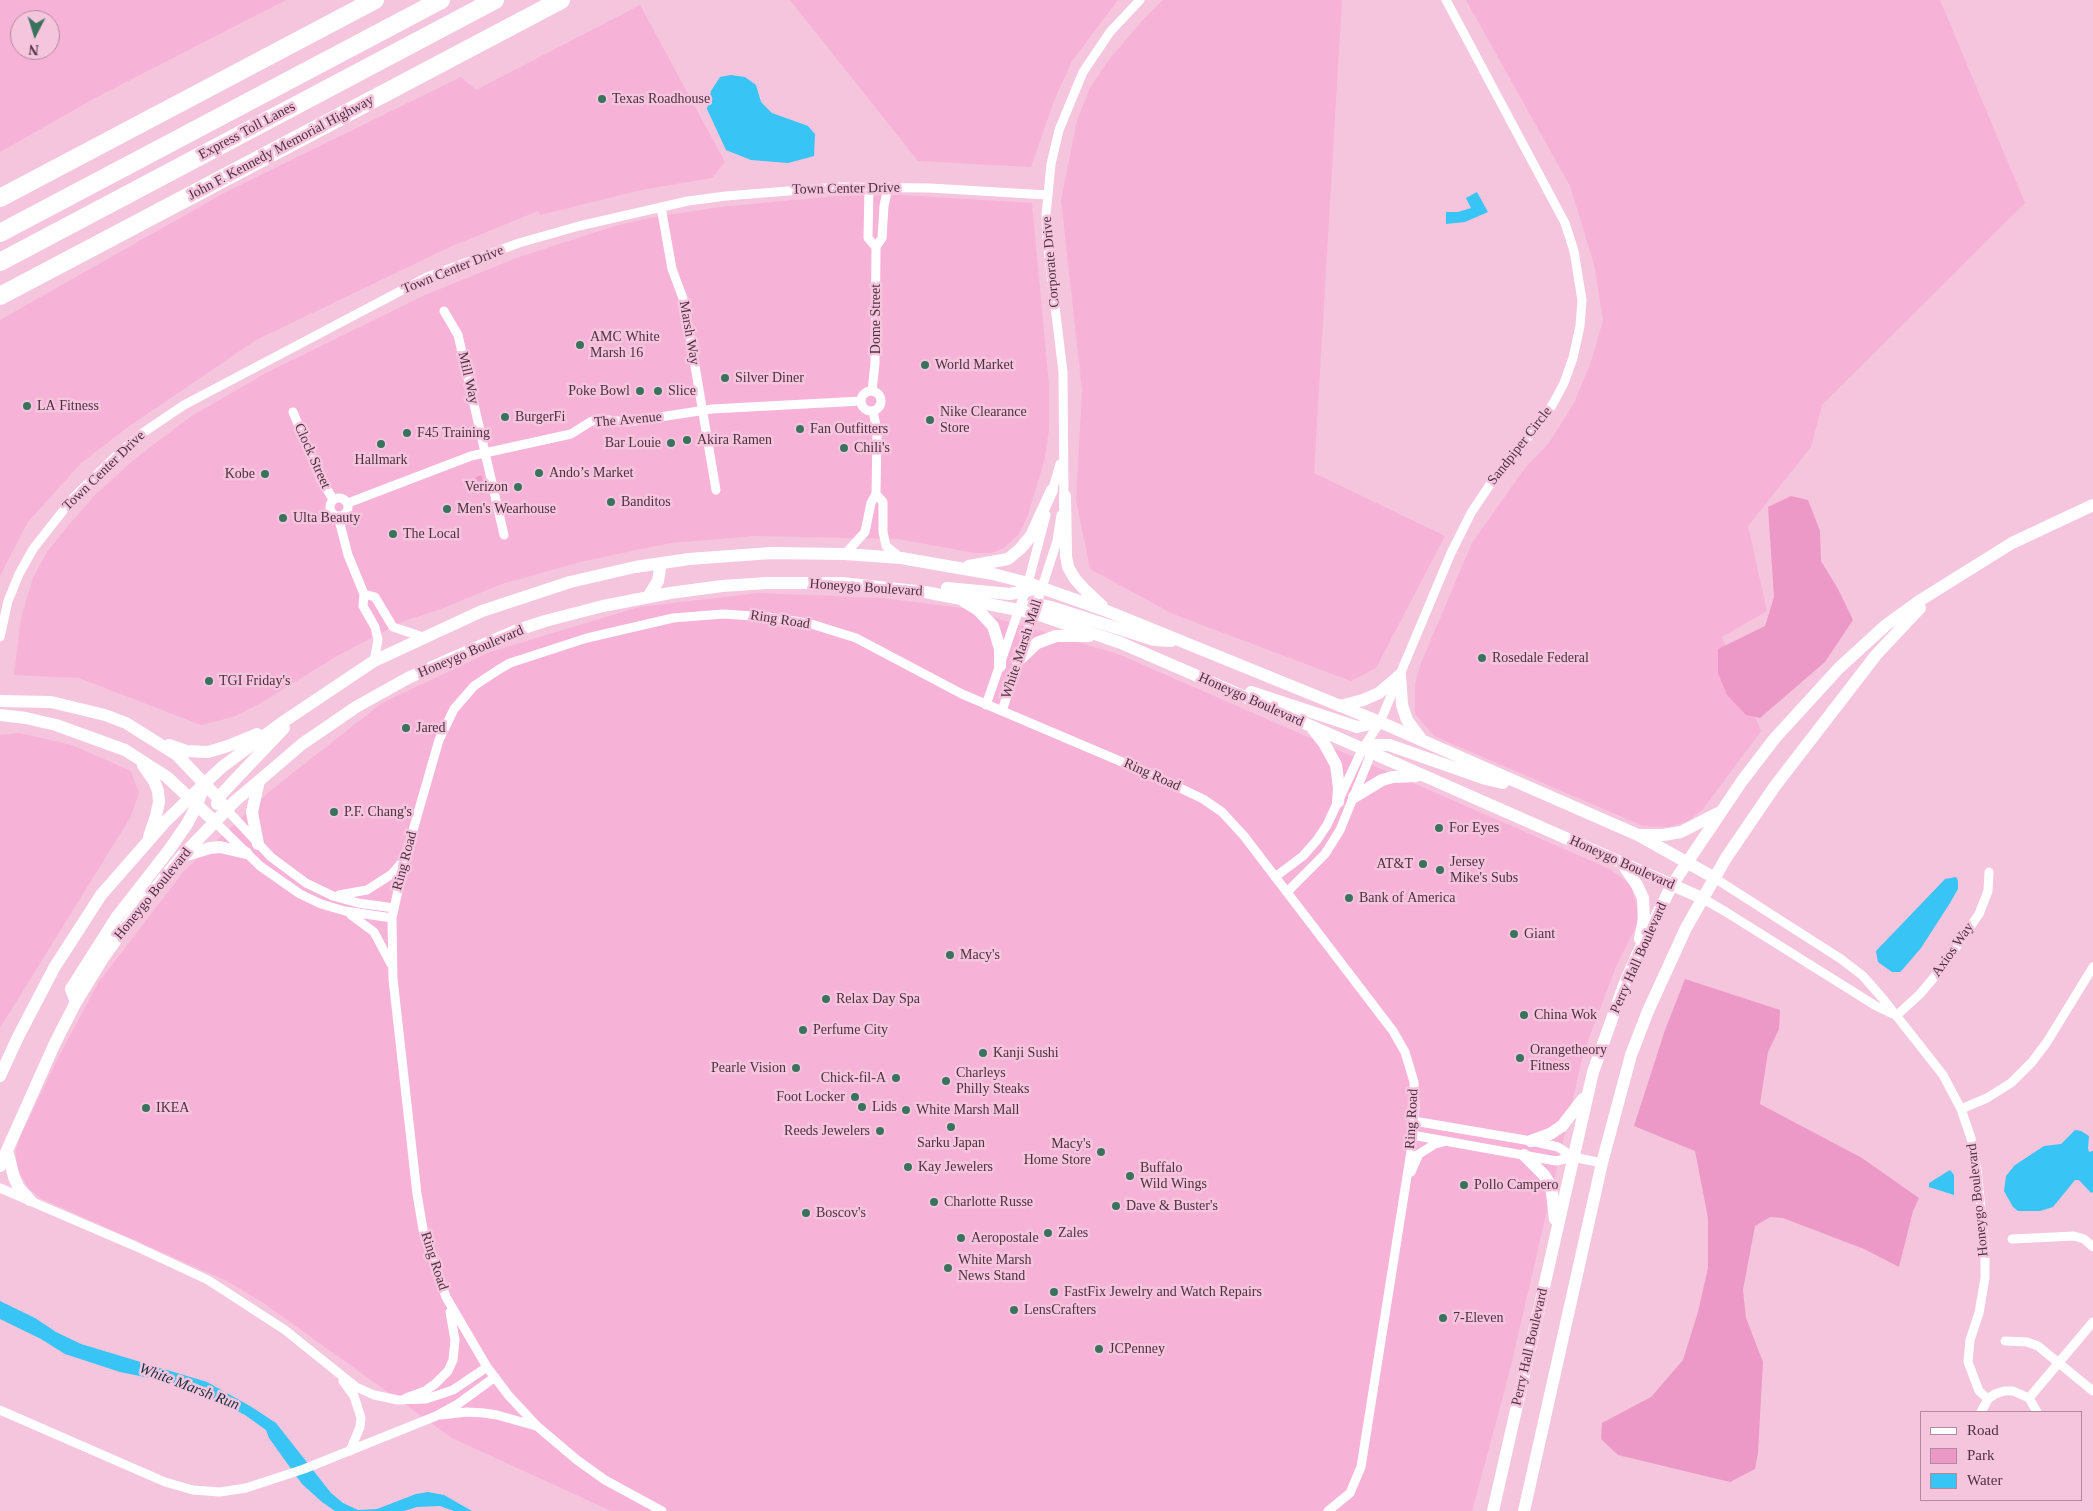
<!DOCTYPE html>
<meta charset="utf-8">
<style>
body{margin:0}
#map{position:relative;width:2093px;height:1511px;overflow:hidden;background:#f5c5de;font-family:Georgia,serif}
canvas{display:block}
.legend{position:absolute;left:1920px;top:1411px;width:162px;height:90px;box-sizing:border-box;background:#f5c5de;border:1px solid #b3899f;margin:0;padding:6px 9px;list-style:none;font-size:15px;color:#4f3041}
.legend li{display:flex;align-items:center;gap:10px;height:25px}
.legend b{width:25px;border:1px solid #b3899f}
.north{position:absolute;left:10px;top:10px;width:50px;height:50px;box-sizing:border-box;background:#f5c5de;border:1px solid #b3899f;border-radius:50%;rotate:185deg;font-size:14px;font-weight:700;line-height:20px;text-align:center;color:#4f3041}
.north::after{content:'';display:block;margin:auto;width:18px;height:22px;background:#39735d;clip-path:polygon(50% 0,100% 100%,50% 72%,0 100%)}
</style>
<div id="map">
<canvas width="2093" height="1511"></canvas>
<ul class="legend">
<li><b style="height:6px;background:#fff"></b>Road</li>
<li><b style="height:14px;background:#ec99c7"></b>Park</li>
<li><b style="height:14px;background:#38c4f4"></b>Water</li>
</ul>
<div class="north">N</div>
</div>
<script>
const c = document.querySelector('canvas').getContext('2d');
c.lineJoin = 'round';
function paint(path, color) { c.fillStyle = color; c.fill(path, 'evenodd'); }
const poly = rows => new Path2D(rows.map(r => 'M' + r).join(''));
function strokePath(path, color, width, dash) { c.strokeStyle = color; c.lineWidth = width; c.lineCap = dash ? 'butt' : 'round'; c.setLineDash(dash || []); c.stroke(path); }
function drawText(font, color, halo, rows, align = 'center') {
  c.font = font + ' Georgia,serif'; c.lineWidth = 5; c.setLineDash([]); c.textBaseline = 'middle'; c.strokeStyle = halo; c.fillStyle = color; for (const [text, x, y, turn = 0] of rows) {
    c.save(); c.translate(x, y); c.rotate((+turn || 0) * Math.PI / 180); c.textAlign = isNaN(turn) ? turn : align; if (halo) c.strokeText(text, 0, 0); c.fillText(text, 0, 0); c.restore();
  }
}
const built = poly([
 [0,0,286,0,95,98,0,152],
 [20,20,50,20,50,50,20,50],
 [790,0,1118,0,1072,61,1054,101,1031,167,918,161],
 [1163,0,1342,0,1314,473,1445,536,1376,668,1351,681,1173,614,1090,569,1076,500,1082,390,1061,200,1077,120,1090,88,1107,62,1142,21],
 [1466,0,1940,0,2025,203,1822,405,1811,447,1748,526,1767,611,1722,637,1761,731,1703,809,1688,821,1669,827,1643,826,1434,736,1415,714,1415,683,1421,663,1472,543,1525,468,1549,443,1574,403,1592,359,1603,320,1594,264,1570,186],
 [640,5,725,162,712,178,641,190,540,215,538,211,452,246,256,340,128,427,81,463,28,522,0,576,0,320,224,193,461,77,476,90],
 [901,195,1032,203,1049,385,1049,429,1045,458,1028,515,1019,534,1004,548,992,553,975,553,898,539,755,536,670,543,580,562,502,584,438,610,404,621,337,656,259,704,233,717,201,725,79,678,14,675,21,618,33,578,47,552,67,527,97,493,136,458,190,417,266,373,425,295,519,257,615,226,649,218,720,207,837,196],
 [759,593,882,598,962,608,1118,654,1610,869,1631,885,1637,907,1637,925,1616,967,1584,1051,1509,1374,1472,1511,611,1511,452,1438,262,1302,227,1281,42,1199,30,1190,17,1170,16,1150,20,1137,57,1060,98,983,184,871,270,791,382,703,490,652,639,607],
 [19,733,72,745,131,771,139,793,130,818,0,1028,0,735]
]);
const green = poly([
 [481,475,487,492,481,495,475,478],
 [1791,496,1808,500,1820,531,1821,561,1838,589,1853,620,1825,662,1760,718,1746,715,1727,695,1718,673,1718,649,1765,626,1774,597,1768,507],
 [1685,979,1780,1010,1779,1029,1768,1052,1760,1104,1862,1158,1919,1198,1913,1211,1899,1267,1864,1249,1783,1218,1770,1217,1755,1226,1743,1290,1746,1318,1763,1362,1758,1453,1755,1469,1730,1482,1618,1455,1601,1439,1602,1423,1651,1397,1683,1360,1698,1312,1708,1268,1708,1218,1695,1151,1634,1126,1665,1030]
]);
const water = poly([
 [731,75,745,77,756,85,761,102,772,113,808,126,815,134,814,156,788,163,751,160,726,150,707,109,711,91,720,77],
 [1477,192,1488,212,1465,222,1446,224,1446,212,1458,212,1471,208,1466,198],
 [1956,877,1958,881,1958,889,1950,903,1921,948,1903,969,1900,972,1892,972,1878,962,1876,951,1945,879],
 [2075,1130,2081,1131,2089,1136,2088,1148,2089,1152,2093,1151,2093,1192,2091,1193,2079,1180,2075,1180,2053,1207,2040,1211,2018,1211,2013,1207,2004,1191,2006,1176,2015,1165,2044,1146,2061,1144],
 [1950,1170,1954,1175,1954,1195,1929,1187,1929,1183],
 [0,1301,35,1318,56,1332,81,1344,207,1382,250,1406,276,1423,331,1493,343,1503,358,1510,377,1509,416,1494,428,1492,444,1495,472,1511,454,1511,440,1506,417,1507,404,1511,335,1511,322,1502,302,1484,269,1438,266,1430,245,1415,209,1396,179,1384,120,1372,65,1354,41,1339,0,1319]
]);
const minor = poly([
 [869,187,868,238,876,247,882,238,884,206,888,187],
 [661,207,672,269,684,301,716,490],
 [444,311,458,335,504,535],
 '861 401a10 10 0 1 1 20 0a10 10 0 1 1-20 0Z',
 [872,391,875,363,876,247],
 [293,412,321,480,333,499],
 [876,494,883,502,883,532,886,546,901,558],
 [1051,495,1060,464],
 '330 507a9 9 0 1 1 18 0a9 9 0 1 1-18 0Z',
 [1064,500,1063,372,1047,241,1046,215,1051,164,1059,130,1083,72,1110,32,1140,0],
 [348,503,471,456,571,434,590,422,598,419,628,422,712,409,861,401],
 [338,516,348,555,364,594,363,606,375,627,378,640,374,661],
 [845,554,865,532,871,503,876,494,877,431,873,411],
 [364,594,375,597,393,627,423,637],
 [0,637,8,601,19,574,33,549,73,498,121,451,144,432,184,405,427,277,519,243,579,226,688,201,726,196,838,187,930,188,1047,195],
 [986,705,1028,583,1046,515],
 [1002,711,1057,541,1061,515],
 [227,810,271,857,306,883,333,896,358,903,394,908],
 [215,822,260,866,300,894,321,904,345,911,392,918],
 [1275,877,1303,856,1317,840,1327,825,1362,750,1380,722,1451,553,1471,513,1491,483,1547,414,1555,400,1564,383,1573,358,1580,326,1582,300,1574,251,1565,223,1446,0],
 [1713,877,1841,959,1863,976,1884,1000,1943,1075,1961,1109,1971,1138,1977,1169,1985,1249,1985,1278,1979,1313,1970,1340,1968,1362,1979,1391,1988,1399],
 [1287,892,1325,854,1340,830,1373,749],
 [339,895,367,890,392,874,404,860],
 [1702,898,1726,912,1876,1006,1893,1014],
 [351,915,374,932,391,964],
 [1896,1016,1920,994,1942,968,1979,914,1988,891,1989,872],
 [1961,1109,1987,1098,2011,1083,2032,1062,2047,1042,2093,967],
 [1414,1121,1531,1141,1558,1147,1573,1157,1602,1163],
 [1412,1135,1556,1161,1573,1157],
 [1411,1172,1419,1154,1435,1144,1443,1142],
 [0,1188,135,1246,208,1280,285,1330,356,1387,374,1395,398,1400,426,1399,453,1390,487,1367],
 [2012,1239,2074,1236,2084,1239,2093,1247],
 [2005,1341,2027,1342,2038,1346,2093,1391],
 [343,1381,354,1396,361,1418,360,1427,350,1451],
 [406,1398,425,1391,435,1384,448,1371,453,1360,455,1340,450,1312],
 [2029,1398,2093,1322],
 [0,1410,165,1482,193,1490,220,1492,246,1488,304,1469,436,1416,458,1404,495,1377],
 [1981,1412,1988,1399,1995,1394,2004,1391,2013,1391,2029,1398,2037,1412],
 [441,1415,467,1412,484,1413,497,1415,536,1426],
 [662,1511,605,1480,577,1460,538,1427,509,1396,487,1367,446,1297,424,1235,417,1194,393,979,392,918,405,858,439,740,454,709,474,686,498,670,510,663,587,638,673,618,723,614,768,617,808,623,856,638,962,694,1155,776,1203,799,1222,812,1244,836,1393,1031,1405,1052,1414,1082,1415,1107,1411,1151,1361,1467,1350,1493,1328,1511]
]);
const secondary = poly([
 [1065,496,1066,556,1068,567,1075,579,1086,591,1102,606],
 [969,566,1008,559,1020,549,1031,536,1052,490],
 [947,588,1010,594,1039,588],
 [648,597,658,581,661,563],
 [965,602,978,610,993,626,1000,649,1000,666],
 [1020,609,1037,604,1051,607,1154,640,1171,641],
 [1018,661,1037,643,1056,636,1089,636],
 [1400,675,1402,705,1407,720,1421,739],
 [1251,692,1357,727,1380,722],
 [0,701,51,702,105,715,126,723,177,755,218,798,227,810],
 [1340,706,1363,700,1379,693,1400,675],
 [0,715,26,718,56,725,125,750,167,777,215,822],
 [1313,729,1324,743,1336,765,1339,788,1338,802],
 [169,745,186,751,208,752,228,746,257,734],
 [1362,750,1375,745,1389,745,1486,779,1503,783],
 [143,765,154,781,158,791,159,802,156,816,149,837],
 [1354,797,1382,780,1393,777,1416,776],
 [217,804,218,798,230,785,284,728],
 [1641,835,1663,835,1681,832,1718,813],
 [258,844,252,812,259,781],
 [183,856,210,848,220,847,246,853],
 [1622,863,1637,885,1643,898,1644,919,1640,939],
 [76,1002,71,989,116,918,169,850,187,824,197,805,204,785],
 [0,1076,18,1037,54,968,101,895,165,822,205,783,222,767,280,724,374,661,482,611,570,582,635,567,689,559,771,553,845,554,901,558,993,574,1028,583,1107,611,1380,722,1638,835,1713,877],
 [1531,1141,1550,1134,1562,1126,1583,1099],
 [7,1150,14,1177,19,1188,30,1200],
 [1524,1155,1544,1175,1549,1183,1552,1193,1555,1219],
 [0,1166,55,1043,76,1002,103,958,138,909,181,857,235,801,260,780,302,744,356,707,408,678,450,659,515,631,545,621,603,606,670,593,722,586,767,583,842,583,925,592,1034,613,1121,643,1195,675,1702,898],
 [1493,1511,1593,1072,1624,985,1637,955,1672,885,1742,781,1775,738,1839,668,1886,625,1919,601,2012,543,2093,505],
 [1524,1511,1602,1163,1631,1055,1648,1011,1686,928,1726,858,1775,786,1876,655,1920,608]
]);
const motorway = poly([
 [0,198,375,0],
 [0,233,441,0],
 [0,262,495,0],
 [0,296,561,0]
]);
const markers = [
 [602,99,5,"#39735d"],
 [580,345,5,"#39735d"],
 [925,365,5,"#39735d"],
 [725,378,5,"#39735d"],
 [640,391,5,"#39735d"],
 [658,391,5,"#39735d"],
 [27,406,5,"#39735d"],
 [505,417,5,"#39735d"],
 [930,420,5,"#39735d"],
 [800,429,5,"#39735d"],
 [407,433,5,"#39735d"],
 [687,440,5,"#39735d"],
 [671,443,5,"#39735d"],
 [381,444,5,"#39735d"],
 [844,448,5,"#39735d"],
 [539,473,5,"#39735d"],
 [265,474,5,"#39735d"],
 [518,487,5,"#39735d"],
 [611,502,5,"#39735d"],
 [447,509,5,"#39735d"],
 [283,518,5,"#39735d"],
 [393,534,5,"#39735d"],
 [1482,658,5,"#39735d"],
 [209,681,5,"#39735d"],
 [406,728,5,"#39735d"],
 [334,812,5,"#39735d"],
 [1439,828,5,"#39735d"],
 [1423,864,5,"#39735d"],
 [1440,870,5,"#39735d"],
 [1349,898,5,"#39735d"],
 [1514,934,5,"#39735d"],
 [950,955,5,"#39735d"],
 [826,999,5,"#39735d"],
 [1524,1015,5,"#39735d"],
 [803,1030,5,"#39735d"],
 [983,1053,5,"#39735d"],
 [1520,1058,5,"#39735d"],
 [796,1068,5,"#39735d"],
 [896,1078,5,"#39735d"],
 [946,1081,5,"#39735d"],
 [855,1097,5,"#39735d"],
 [862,1107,5,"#39735d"],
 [146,1108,5,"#39735d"],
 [906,1110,5,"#39735d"],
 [951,1127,5,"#39735d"],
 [880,1131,5,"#39735d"],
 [1101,1152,5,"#39735d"],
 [908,1167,5,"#39735d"],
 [1130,1176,5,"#39735d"],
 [1464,1185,5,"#39735d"],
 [934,1202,5,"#39735d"],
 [1116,1206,5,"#39735d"],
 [806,1213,5,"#39735d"],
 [1048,1233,5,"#39735d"],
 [961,1238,5,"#39735d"],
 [948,1268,5,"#39735d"],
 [1054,1292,5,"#39735d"],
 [1014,1310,5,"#39735d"],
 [1443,1318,5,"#39735d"],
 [1099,1349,5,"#39735d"]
];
const poiNames = [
 ["Texas Roadhouse",612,99],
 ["AMC White",590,337],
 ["Marsh 16",590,353],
 ["World Market",935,365],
 ["Silver Diner",735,378],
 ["Poke Bowl",630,391,"right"],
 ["Slice",668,391],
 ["LA Fitness",37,406],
 ["Nike Clearance",940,412],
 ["Store",940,428],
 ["BurgerFi",515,417],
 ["Fan Outfitters",810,429],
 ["F45 Training",417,433],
 ["Akira Ramen",697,440],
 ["Bar Louie",661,443,"right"],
 ["Chili's",854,448],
 ["Hallmark",381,460,"center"],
 ["Ando’s Market",549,473],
 ["Kobe",255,474,"right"],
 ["Verizon",508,487,"right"],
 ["Banditos",621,502],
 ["Men's Wearhouse",457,509],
 ["Ulta Beauty",293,518],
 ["The Local",403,534],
 ["Rosedale Federal",1492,658],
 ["TGI Friday's",219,681],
 ["Jared",416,728],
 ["P.F. Chang's",344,812],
 ["For Eyes",1449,828],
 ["Jersey",1450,862],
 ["Mike's Subs",1450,878],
 ["AT&T",1413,864,"right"],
 ["Bank of America",1359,898],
 ["Giant",1524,934],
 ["Macy's",960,955],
 ["Relax Day Spa",836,999],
 ["China Wok",1534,1015],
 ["Perfume City",813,1030],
 ["Orangetheory",1530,1050],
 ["Fitness",1530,1066],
 ["Kanji Sushi",993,1053],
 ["Pearle Vision",786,1068,"right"],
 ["Charleys",956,1073],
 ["Philly Steaks",956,1089],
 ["Chick-fil-A",886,1078,"right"],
 ["Foot Locker",845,1097,"right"],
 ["Lids",872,1107],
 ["IKEA",156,1108],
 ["White Marsh Mall",916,1110],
 ["Reeds Jewelers",870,1131,"right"],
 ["Sarku Japan",951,1143,"center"],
 ["Macy's",1091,1144,"right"],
 ["Home Store",1091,1160,"right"],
 ["Kay Jewelers",918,1167],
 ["Buffalo",1140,1168],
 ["Wild Wings",1140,1184],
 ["Pollo Campero",1474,1185],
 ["Charlotte Russe",944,1202],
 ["Dave & Buster's",1126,1206],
 ["Boscov's",816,1213],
 ["Zales",1058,1233],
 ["Aeropostale",971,1238],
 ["White Marsh",958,1260],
 ["News Stand",958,1276],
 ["FastFix Jewelry and Watch Repairs",1064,1292],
 ["LensCrafters",1024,1310],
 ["7-Eleven",1453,1318],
 ["JCPenney",1109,1349]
];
const streetNames = [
 ["Express Toll Lanes",247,131,-28],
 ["John F. Kennedy Memorial Highway",281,148,-28],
 ["Town Center Drive",846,189,-1],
 ["Corporate Drive",1051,262,-95],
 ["Town Center Drive",453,270,-22],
 ["Dome Street",876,319,-90],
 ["Marsh Way",689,333,80],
 ["Mill Way",468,378,77],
 ["The Avenue",628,420,-5],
 ["Sandpiper Circle",1520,446,-52],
 ["Clock Street",312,456,66],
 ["Town Center Drive",104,471,-44],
 ["Honeygo Boulevard",866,588,4],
 ["Ring Road",780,620,9],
 ["White Marsh Mall",1022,649,-72],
 ["Honeygo Boulevard",471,652,-23],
 ["Honeygo Boulevard",1251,700,24],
 ["Ring Road",1152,775,24],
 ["Ring Road",405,861,-75],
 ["Honeygo Boulevard",1622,863,24],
 ["Honeygo Boulevard",153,894,-51],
 ["Axios Way",1953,950,-55],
 ["Perry Hall Boulevard",1639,958,-66],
 ["Ring Road",1412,1119,-87],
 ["Honeygo Boulevard",1978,1200,-96],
 ["Ring Road",434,1261,72],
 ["Perry Hall Boulevard",1530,1347,-77]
];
const waterNames = [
 ["White Marsh Run",189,1387,21]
];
paint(built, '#f7b2d7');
paint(green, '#ec99c7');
paint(water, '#38c4f4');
strokePath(minor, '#fff', 9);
strokePath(secondary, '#fff', 12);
strokePath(motorway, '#fff', 18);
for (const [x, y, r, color] of markers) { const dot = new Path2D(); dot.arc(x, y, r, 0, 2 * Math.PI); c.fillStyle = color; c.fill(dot); strokePath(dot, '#f5c5de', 2); }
drawText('14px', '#4f3041', '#f5c5de', poiNames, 'left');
drawText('14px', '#4f3041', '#f5c5de', streetNames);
drawText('italic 15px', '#16323e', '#f5c5de', waterNames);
</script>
